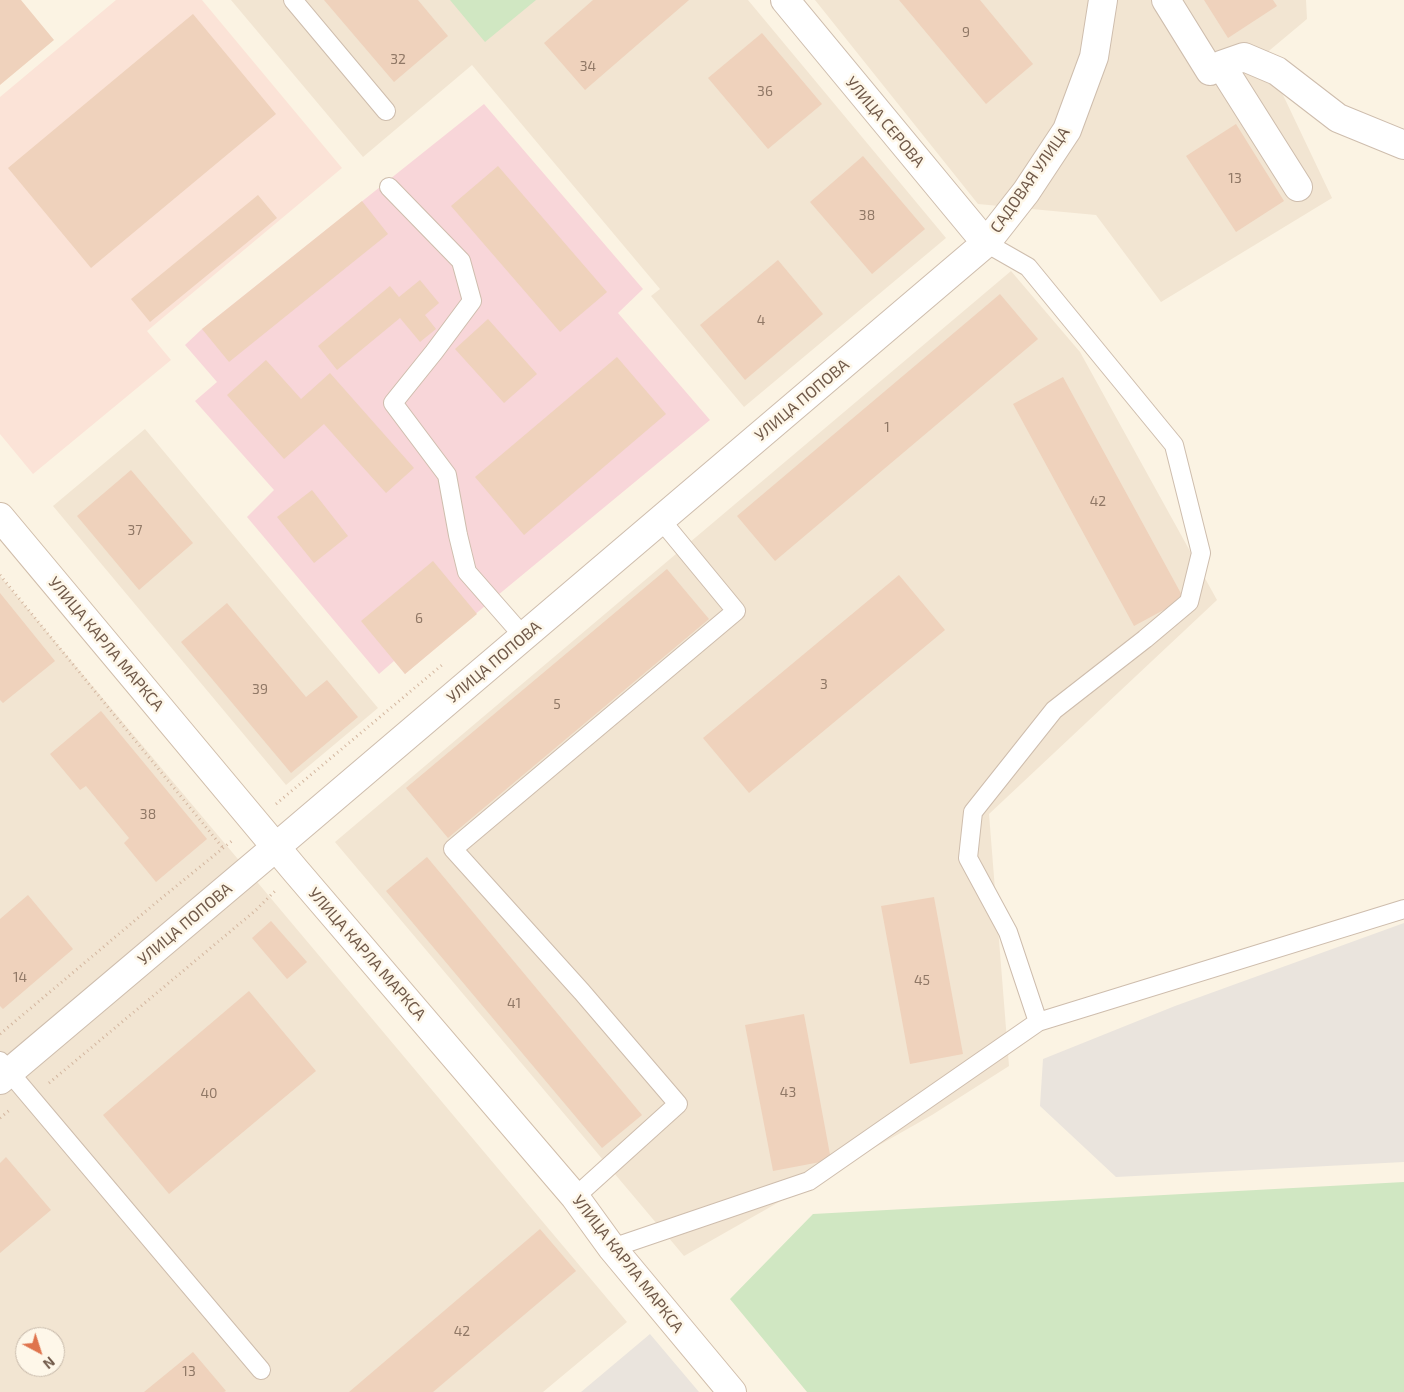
<!DOCTYPE html>
<meta charset="utf-8">
<style>
body{margin:0}
#map{position:relative;width:1404px;height:1392px;overflow:hidden;background:#fbf3e3;font-family:"Exo 2",sans-serif}
canvas{display:block}
.north{position:absolute;left:15px;top:1327px;width:50px;height:50px;box-sizing:border-box;background:#fef7e9;border:1px solid #c6b8a9;border-radius:50%;rotate:140deg;font-size:14px;font-weight:700;line-height:20px;text-align:center;color:#715a4a}
.north::after{content:'';display:block;margin:auto;width:18px;height:22px;background:#df744d;clip-path:polygon(50% 0,100% 100%,50% 72%,0 100%)}
</style>
<div id="map">
<canvas width="1404" height="1392"></canvas>
<div class="north">N</div>
</div>
<script>
const c = document.querySelector('canvas').getContext('2d');
c.lineJoin = 'round';
function paint(path, color) { c.fillStyle = color; c.fill(path, 'evenodd'); }
const poly = rows => new Path2D(rows.map(r => 'M' + r).join(''));
function strokePath(path, color, width, dash) { c.strokeStyle = color; c.lineWidth = width; c.lineCap = dash ? 'butt' : 'round'; c.setLineDash(dash || []); c.stroke(path); }
function drawText(font, color, halo, rows, align = 'center') {
  c.font = font + ' "Exo 2",sans-serif'; c.lineWidth = 5; c.setLineDash([]); c.textBaseline = 'middle'; c.strokeStyle = halo; c.fillStyle = color; for (const [text, x, y, turn = 0] of rows) {
    c.save(); c.translate(x, y); c.rotate((+turn || 0) * Math.PI / 180); c.textAlign = isNaN(turn) ? turn : align; if (halo) c.strokeText(text, 0, 0); c.fillText(text, 0, 0); c.restore();
  }
}
const residential = poly([
 [231,0,748,0,946,238,744,407,651,296,660,289,472,65,363,157],
 [815,0,1306,0,1307,19,1264,55,1332,198,1161,302,1096,215,978,204],
 [1011,271,1080,352,1217,600,989,814,1009,1066,932,1115,684,1256,335,842],
 [145,429,378,708,286,785,53,506],
 [0,576,627,1322,543,1392,0,1392],
 [25,1337,55,1337,55,1367,25,1367]
]);
const commercial = poly([
 [116,0,202,0,342,168,147,331,171,360,33,474,0,434,0,97]
]);
const industrial = poly([
 [1404,923,1404,1162,1116,1177,1040,1106,1043,1059,1175,1006],
 [650,1334,699,1392,581,1392]
]);
const medical = poly([
 [484,104,643,289,618,313,710,420,492,600,405,674,394,661,379,674,247,517,274,490,195,401,217,382,185,345,202,329]
]);
const green = poly([
 [450,0,536,0,485,42],
 [1404,1182,1404,1392,807,1392,730,1299,813,1214]
]);
const building = poly([
 [0,0,21,0,54,40,0,85],
 [324,0,418,0,448,36,394,82],
 [593,0,689,0,585,90,544,43],
 [899,0,980,0,1033,64,986,104],
 [1204,0,1273,0,1277,6,1228,38],
 [193,14,276,114,91,268,8,168],
 [762,33,822,104,768,149,708,78],
 [1236,124,1284,201,1236,232,1186,156],
 [863,156,925,229,872,274,810,202],
 [498,166,607,292,560,332,451,206],
 [258,195,277,218,150,322,131,299],
 [362,201,388,234,229,362,202,329],
 [778,260,823,314,745,380,700,325],
 [420,280,439,303,425,315,436,329,420,342,400,318,337,370,318,346,390,286,399,297],
 [1000,294,1038,339,775,561,737,516],
 [488,319,537,374,504,403,455,349],
 [617,357,666,414,524,535,475,477],
 [266,360,301,399,330,373,414,468,386,493,324,424,284,459,227,395],
 [1063,377,1184,599,1134,626,1013,404],
 [131,470,193,543,139,590,77,516],
 [312,490,348,536,314,563,277,517],
 [433,561,477,614,405,674,361,621],
 [667,569,709,619,448,838,406,788],
 [899,575,945,630,749,793,703,738],
 [0,593,55,661,3,703,0,700],
 [227,603,306,697,327,680,358,717,291,773,181,642],
 [101,711,207,839,156,882,124,843,129,838,86,786,80,790,50,754],
 [427,857,642,1115,602,1148,386,891],
 [28,895,73,949,3,1009,0,1006,0,919],
 [934,897,963,1054,910,1064,881,906],
 [271,921,307,962,287,979,252,938],
 [249,991,316,1071,169,1194,103,1115],
 [804,1014,831,1160,773,1171,745,1025],
 [6,1157,51,1210,0,1253,0,1163],
 [540,1229,576,1271,433,1392,349,1392],
 [193,1352,226,1391,224,1392,144,1392]
]);
const path = poly([
 [0,575,223,848],
 [276,804,442,665],
 [0,1034,158,901,233,840],
 [49,1083,256,910,275,891],
 [0,1118,11,1109]
]);
const service = poly([
 [293,0,386,111],
 [389,187,461,261,472,301,434,352,393,403,447,475,458,535,467,572,524,637],
 [986,243,1028,267,1174,445,1201,553,1189,602,1145,639,1054,710,973,812,968,858,1008,932,1038,1022],
 [0,1061,261,1370],
 [575,1197,678,1104,582,992,453,849,736,611,661,520],
 [612,1248,809,1181,1038,1022,1404,909]
]);
const minor = poly([
 [785,0,986,243],
 [1166,0,1210,71,1221,65,1298,187],
 [1221,65,1244,57,1277,71,1338,118,1404,145],
 [276,847,986,243,1026,192,1067,130,1094,57,1103,0]
]);
const tertiary = poly([
 [0,1080,276,847]
]);
const secondary = poly([
 [0,517,295,870,575,1197,612,1248,732,1392]
]);
const numberNames = [
 ["9",966,32],
 ["32",398,59],
 ["34",588,66],
 ["36",765,91],
 ["13",1235,178],
 ["38",867,215],
 ["4",761,320],
 ["1",887,427],
 ["42",1098,501],
 ["37",135,530],
 ["6",419,618],
 ["3",824,684],
 ["39",260,689],
 ["5",557,704],
 ["38",148,814],
 ["14",20,977],
 ["45",922,980],
 ["41",514,1003],
 ["43",788,1092],
 ["40",209,1093],
 ["42",462,1331],
 ["13",189,1371]
];
const streetNames = [
 ["УЛИЦА СЕРОВА",885,122,50],
 ["САДОВАЯ УЛИЦА",1030,180,-55],
 ["УЛИЦА ПОПОВА",802,400,-40],
 ["УЛИЦА КАРЛА МАРКСА",106,644,50],
 ["УЛИЦА ПОПОВА",494,662,-40],
 ["УЛИЦА ПОПОВА",185,924,-40],
 ["УЛИЦА КАРЛА МАРКСА",367,954,49],
 ["УЛИЦА КАРЛА МАРКСА",628,1264,52]
];
paint(residential, '#f2e5d2');
paint(commercial, '#fbe3d7');
paint(industrial, '#eae4dd');
paint(medical, '#f8d6d9');
paint(green, '#d0e7c2');
paint(building, '#efd2bc');
strokePath(service, '#cebdad', 20);
strokePath(minor, '#cebdad', 30);
strokePath(tertiary, '#cebdad', 30);
strokePath(secondary, '#d0bdaa', 30);
strokePath(path, '#d3b69f', 3, [1, 4]);
strokePath(service, '#fff', 18);
strokePath(minor, '#fff', 28);
strokePath(tertiary, '#fff', 28);
strokePath(secondary, '#fff', 28);
drawText('14px', '#907866', null, numberNames);
drawText('16px', '#715a4a', '#fef7e9', streetNames);
</script>
